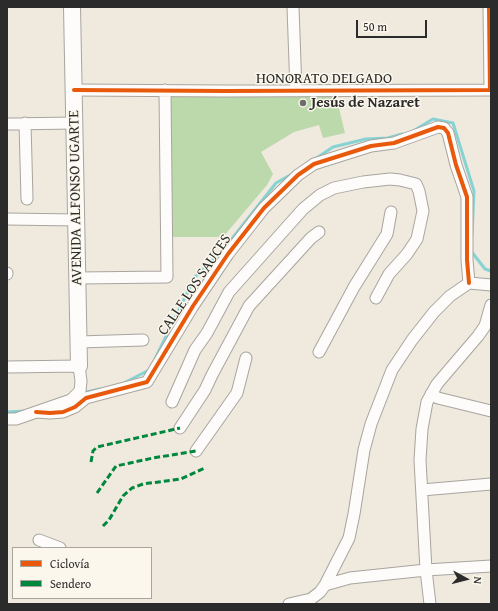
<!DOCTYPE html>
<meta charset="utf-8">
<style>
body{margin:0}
#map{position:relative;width:498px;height:611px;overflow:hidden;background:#efe9de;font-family:"Gentium Book Plus",serif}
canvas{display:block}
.frame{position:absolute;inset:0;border:8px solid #2b2b2b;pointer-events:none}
.legend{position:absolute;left:12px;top:547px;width:140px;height:52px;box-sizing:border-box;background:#fbf7ec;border:1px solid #a8a59f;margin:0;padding:5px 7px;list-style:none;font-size:12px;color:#2b2b2b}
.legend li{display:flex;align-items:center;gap:8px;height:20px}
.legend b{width:20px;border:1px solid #a8a59f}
.north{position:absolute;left:446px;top:559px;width:40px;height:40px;-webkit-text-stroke:3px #fbf7ec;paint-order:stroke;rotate:97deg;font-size:11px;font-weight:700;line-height:16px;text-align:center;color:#2b2b2b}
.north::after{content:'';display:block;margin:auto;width:14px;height:18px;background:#2b2b2b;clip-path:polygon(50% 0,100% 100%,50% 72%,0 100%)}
.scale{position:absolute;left:356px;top:20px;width:71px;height:18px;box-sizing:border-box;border:2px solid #2b2b2b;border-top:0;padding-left:5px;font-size:12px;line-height:14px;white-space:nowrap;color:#2b2b2b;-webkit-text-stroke:3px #fbf7ec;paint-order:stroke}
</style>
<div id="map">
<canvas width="498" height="611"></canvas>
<div class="frame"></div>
<ul class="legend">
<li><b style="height:5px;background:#e8590c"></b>Ciclovía</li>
<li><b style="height:5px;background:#00873e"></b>Sendero</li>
</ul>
<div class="north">N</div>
<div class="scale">50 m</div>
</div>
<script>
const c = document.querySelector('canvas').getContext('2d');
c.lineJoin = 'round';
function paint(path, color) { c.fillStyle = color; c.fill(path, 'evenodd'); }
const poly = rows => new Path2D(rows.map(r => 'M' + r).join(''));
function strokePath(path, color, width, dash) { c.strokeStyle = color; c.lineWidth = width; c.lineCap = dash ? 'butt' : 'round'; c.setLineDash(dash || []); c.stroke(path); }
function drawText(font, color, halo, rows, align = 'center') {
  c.font = font + ' "Gentium Book Plus",serif'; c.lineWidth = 3; c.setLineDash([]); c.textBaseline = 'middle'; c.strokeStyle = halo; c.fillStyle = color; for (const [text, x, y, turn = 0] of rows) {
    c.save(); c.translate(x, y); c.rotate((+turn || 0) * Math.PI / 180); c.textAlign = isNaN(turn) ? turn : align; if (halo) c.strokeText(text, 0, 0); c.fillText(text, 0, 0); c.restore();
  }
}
const green = poly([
 [336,96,345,133,323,138,319,125,294,132,261,152,273,174,267,185,223,237,173,237,170,97]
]);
const stream = poly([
 [413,131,433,119,453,123,474,191,472,235],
 [315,159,333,147,366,139,388,138,402,134],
 [471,251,485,269,491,271],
 [155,359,195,277,223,250,276,183,292,174],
 [124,383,149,370],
 [82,393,100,389],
 [7,412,25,411]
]);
const street = poly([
 [293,7,296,91],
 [74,90,225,91,490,90,489,7],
 [25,123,27,199],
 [7,124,75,123],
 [7,219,77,220],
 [7,273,7,274],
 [78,278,167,277,165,90],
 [79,342,143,340],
 [319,352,354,287,387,234,391,212],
 [7,367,79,366,81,381,80,391,71,400,16,419,7,419],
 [431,394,438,398,491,411],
 [172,402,195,350,207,333,229,292,303,209,320,195,334,188,363,182,390,179,400,180,416,184,419,191,423,211,417,239,407,254,389,274,376,298],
 [36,412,50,413,63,412,75,407,86,398,147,382,193,306,228,254,264,208,298,175,314,164,371,146,394,143,438,127,444,128,448,133,456,165,467,197,467,260,469,283],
 [180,428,205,390,212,375,249,306,311,238,319,232],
 [196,451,237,393,246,358],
 [422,490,491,484],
 [39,540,60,548],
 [325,585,350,578,426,570,491,566],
 [289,604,311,599,320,592,325,585,349,538,354,514,364,450,371,424,392,370,412,340,434,312,450,296,469,283,491,285],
 [430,604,426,570,420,460,422,429,427,402,437,384,478,336,485,326,491,305]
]);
const secondary = poly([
 [72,7,79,366]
]);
const quiet = poly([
 [91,462,93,451,97,447,180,428],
 [97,493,116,466,153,458,196,451],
 [103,526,109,520,123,496,132,488,143,484,181,479,205,468]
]);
const cycleway = poly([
 [74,90,225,91,490,90,489,7],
 [36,412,50,413,63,412,75,407,86,398,147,382,193,306,228,254,264,208,298,175,314,164,371,146,394,143,438,127,444,128,448,133,456,165,467,197,467,260,469,283]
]);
const markers = [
 [303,103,4,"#706e6a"]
];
const streetNames = [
 ["HONORATO DELGADO",324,79],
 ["AVENIDA ALFONSO UGARTE",76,198,-91],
 ["CALLE LOS SAUCES",195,285,-56]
];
const poiNames = [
 ["Jesús de Nazaret",311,103]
];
paint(green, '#bbd9ab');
strokePath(stream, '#87d3d4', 3);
strokePath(street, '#a8a59f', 13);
strokePath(secondary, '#a8a59f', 18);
strokePath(street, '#fdfcfa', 11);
strokePath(secondary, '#fdfcfa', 16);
strokePath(quiet, '#00873e', 3, [6, 3]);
strokePath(cycleway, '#e8590c', 4);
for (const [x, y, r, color] of markers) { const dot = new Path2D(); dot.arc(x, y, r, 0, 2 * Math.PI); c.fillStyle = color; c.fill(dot); strokePath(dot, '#fbf7ec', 1.5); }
drawText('15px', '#2b2b2b', '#fbf7ec', streetNames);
drawText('bold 15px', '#2b2b2b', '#fbf7ec', poiNames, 'left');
</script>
